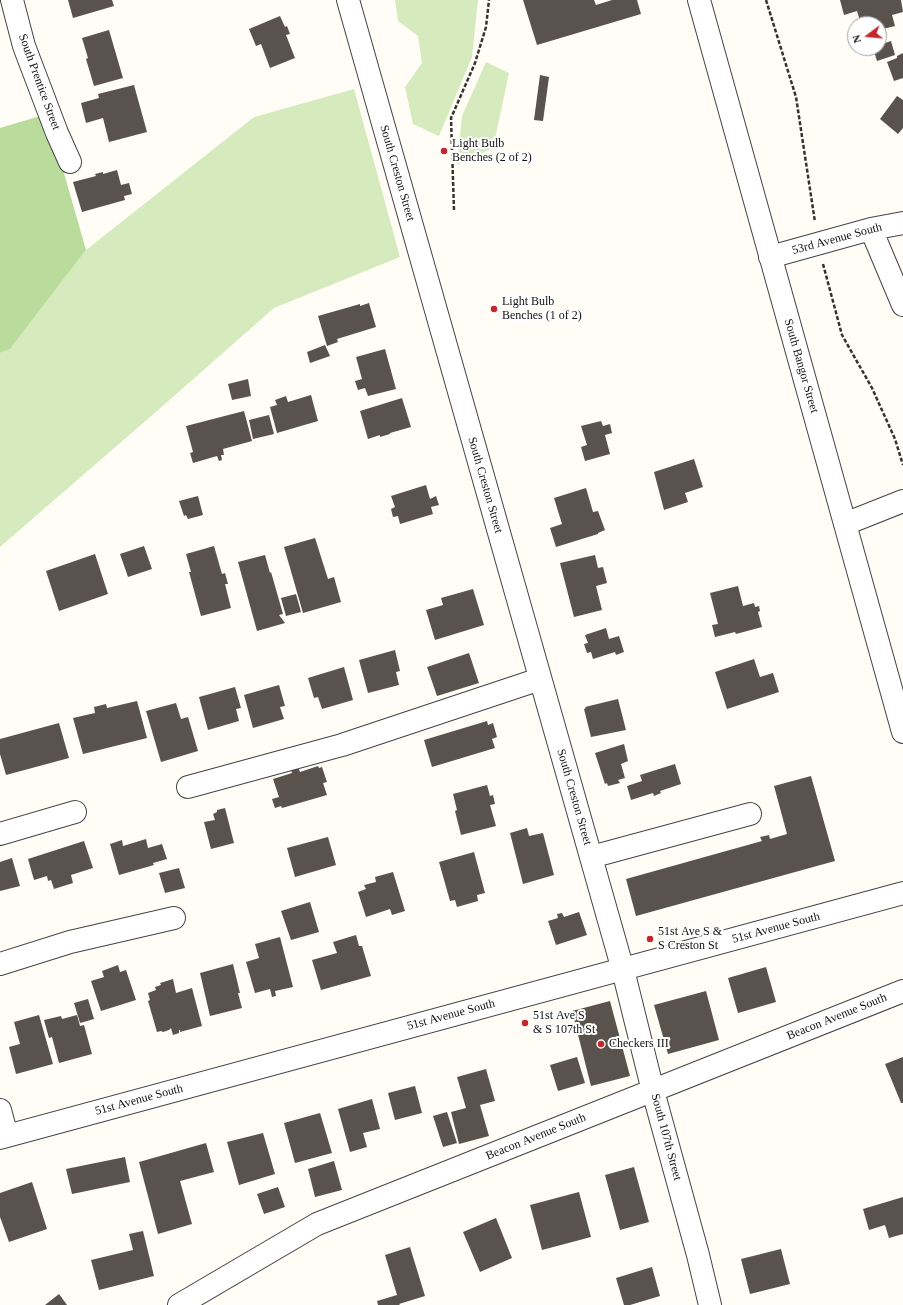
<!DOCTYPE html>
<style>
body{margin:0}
#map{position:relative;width:903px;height:1305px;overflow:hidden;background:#fffdf5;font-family:"Times New Roman",serif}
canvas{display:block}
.north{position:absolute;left:847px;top:16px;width:40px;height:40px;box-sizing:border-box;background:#fff;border:1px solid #a0a0a0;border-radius:50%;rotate:254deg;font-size:11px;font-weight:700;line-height:16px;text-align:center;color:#111}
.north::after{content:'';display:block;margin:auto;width:14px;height:18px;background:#c4262e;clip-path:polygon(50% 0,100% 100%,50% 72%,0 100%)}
</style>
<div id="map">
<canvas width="903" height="1305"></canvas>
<div class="north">N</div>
</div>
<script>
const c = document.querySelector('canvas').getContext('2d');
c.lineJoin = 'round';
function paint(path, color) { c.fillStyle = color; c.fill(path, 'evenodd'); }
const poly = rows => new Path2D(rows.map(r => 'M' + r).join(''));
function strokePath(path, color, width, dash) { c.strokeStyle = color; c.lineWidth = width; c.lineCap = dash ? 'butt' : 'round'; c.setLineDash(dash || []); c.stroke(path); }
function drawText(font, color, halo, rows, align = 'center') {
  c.font = font + ' "Times New Roman",serif'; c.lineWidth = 4; c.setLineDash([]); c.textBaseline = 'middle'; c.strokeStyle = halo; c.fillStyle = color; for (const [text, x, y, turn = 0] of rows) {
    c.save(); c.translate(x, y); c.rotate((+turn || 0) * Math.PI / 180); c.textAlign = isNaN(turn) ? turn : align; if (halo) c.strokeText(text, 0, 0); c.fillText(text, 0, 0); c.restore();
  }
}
const green = poly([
 [395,0,478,0,472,57,439,136,413,124,405,87,422,63,418,36,398,21],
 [486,62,509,73,493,148,457,165,462,116],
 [354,89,400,257,274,308,157,411,0,547,0,353,10,349,86,250,254,117]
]);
const forest = poly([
 [47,114,86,250,10,349,0,353,0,128]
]);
const building = poly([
 [68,0,112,0,114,6,73,18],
 [523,0,594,0,596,5,612,0,637,0,641,14,537,45],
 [840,0,901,0,903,12,892,15,895,26,879,30,879,24,861,24,857,11,844,15],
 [280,16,285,27,287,26,290,34,286,35,295,58,270,68,261,44,256,46,249,29],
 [109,30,123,78,94,86,86,59,88,58,82,38],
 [891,41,895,55,877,61,873,48,879,48,879,45],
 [903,53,903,78,894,81,887,62,897,58,897,56],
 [540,75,549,77,543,121,534,120],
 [134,85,147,132,109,142,103,118,86,123,81,103,99,98,98,94],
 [897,96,903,100,903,128,898,134,880,119],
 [117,170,121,185,129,183,132,194,124,196,125,200,82,212,73,182,96,176,95,174,103,172,103,174],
 [369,303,376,327,337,339,338,342,327,346,318,316,360,304,360,306],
 [325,345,330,356,310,363,307,352],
 [385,349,396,389,368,396,365,388,358,390,355,381,362,379,356,357],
 [248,379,251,396,232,400,228,384],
 [311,395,318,421,277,433,270,407,277,405,275,400,286,396,288,402],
 [402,398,411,427,390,433,390,434,380,437,380,435,368,439,360,411],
 [244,411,252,441,223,449,224,455,221,455,222,460,219,461,217,456,193,463,190,453,193,452,186,426],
 [269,415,274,434,253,439,249,420],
 [601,421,603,426,610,424,612,433,605,435,610,454,585,461,581,447,587,445,581,426],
 [694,459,703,487,685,493,688,502,664,510,654,472],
 [426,485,430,499,436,496,439,505,431,507,433,514,400,524,398,516,393,517,391,509,395,507,391,496],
 [586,488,593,512,598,511,605,530,598,533,598,534,556,547,550,528,562,524,554,498],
 [198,496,203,515,188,519,186,515,184,516,179,501],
 [315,538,328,579,334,577,341,602,303,613,284,547],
 [144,546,152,569,128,577,120,554],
 [214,546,222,574,225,573,228,584,225,584,231,608,201,616,189,572,191,572,186,554],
 [95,554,108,594,59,611,46,571],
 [265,555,270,573,271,572,283,614,279,615,285,623,257,631,238,562],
 [595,555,598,568,603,567,607,583,596,586,602,610,574,617,560,563],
 [738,586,743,606,754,603,755,607,759,606,760,611,758,612,762,627,736,634,735,632,715,637,712,625,718,624,710,593],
 [473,589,484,625,435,640,426,610,443,605,441,598],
 [296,594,301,612,286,616,281,598],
 [606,628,609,639,619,636,624,652,616,655,615,652,593,659,591,652,587,653,584,644,588,643,585,635],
 [395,650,400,671,396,672,399,685,368,693,359,660],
 [469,653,479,683,437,696,427,667],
 [754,659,760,677,773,673,779,692,727,709,715,672],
 [344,667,353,700,322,709,318,697,314,698,308,678],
 [279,685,285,706,280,707,284,719,253,728,244,695],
 [235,687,241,708,236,709,239,721,208,730,199,697],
 [618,699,626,730,591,737,584,709,586,708,585,707],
 [137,701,147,738,83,754,73,718,95,713,94,707,106,704,107,708],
 [176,703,181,719,188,717,198,751,161,762,146,711],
 [487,721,488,725,493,723,497,737,492,739,495,748,432,767,424,740],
 [59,723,69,758,6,775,0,754,0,739],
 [624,744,628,761,621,764,625,778,618,780,620,783,608,786,607,783,605,784,595,753],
 [675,764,681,784,660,791,661,793,654,796,653,793,631,800,627,786,642,781,640,775],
 [318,766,319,768,322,767,327,782,323,783,327,795,282,808,281,806,275,808,272,799,279,797,273,779,292,773,291,770,298,767,300,772],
 [811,776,835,861,636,916,626,879,762,841,760,837,769,835,770,839,787,834,774,786],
 [487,785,490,796,493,795,495,804,490,805,496,826,461,835,455,811,457,810,453,794],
 [225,808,234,843,211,849,204,822,215,820,213,814,217,812,217,810],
 [527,828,529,836,543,833,554,875,523,884,510,833],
 [328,837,336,865,295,877,287,848],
 [146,839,148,848,162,844,167,859,153,863,154,865,119,875,110,844,122,840,123,846],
 [84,841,93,868,71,875,73,883,54,889,51,880,48,881,47,876,34,880,28,859],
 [474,852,485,893,477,895,478,901,457,907,455,900,450,901,439,862],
 [12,858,20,886,0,891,0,862],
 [179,868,185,888,165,893,159,873],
 [393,872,405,911,392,915,390,909,366,917,358,892,366,889,364,885,376,882,375,877],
 [310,902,319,932,291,940,281,911],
 [579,912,587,935,556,945,548,921,558,918,557,914,562,913,564,917],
 [356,935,359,946,362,946,371,976,321,990,312,960,337,953,333,942],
 [280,937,293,987,275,991,276,996,272,997,270,989,255,993,246,962,259,958,255,944],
 [233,964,240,993,238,993,242,1008,210,1016,200,973],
 [118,965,120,972,126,970,136,1000,101,1011,91,981,104,977,102,971],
 [766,967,776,1002,738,1013,728,978],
 [173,979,176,993,192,988,202,1026,180,1032,180,1030,179,1030,179,1033,173,1035,171,1028,169,1030,163,1032,161,1031,157,1032,148,1001,150,1000,148,993,156,990,155,987,161,985,160,983],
 [706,991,719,1040,668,1054,654,1005],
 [88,999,94,1019,80,1023,74,1003],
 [610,1001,630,1076,591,1086,572,1011],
 [39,1015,53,1064,16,1074,9,1047,20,1044,14,1022],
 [77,1015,80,1026,84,1025,92,1054,59,1063,52,1037,49,1038,44,1020,61,1016,62,1019],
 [577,1057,585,1083,558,1091,550,1065],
 [903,1057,903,1103,901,1103,885,1064],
 [486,1069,495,1101,480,1105,489,1136,459,1144,451,1112,466,1108,457,1077],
 [415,1086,422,1113,395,1120,388,1093],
 [372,1099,380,1129,363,1133,367,1147,350,1152,338,1109],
 [447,1112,457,1143,443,1147,433,1116],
 [320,1113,332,1153,295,1163,284,1123],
 [263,1133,275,1174,239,1185,227,1142],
 [206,1143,214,1172,180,1181,192,1224,158,1234,139,1162],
 [125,1157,130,1182,72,1194,66,1169],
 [334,1161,342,1190,315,1197,308,1169],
 [634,1167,649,1222,620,1230,605,1175],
 [32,1182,47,1229,9,1242,0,1217,0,1193],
 [278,1187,285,1207,264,1214,257,1194],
 [579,1192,591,1237,542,1250,530,1205],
 [903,1197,903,1234,889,1238,885,1225,869,1230,863,1209],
 [496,1218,512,1258,480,1272,463,1232],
 [143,1231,154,1276,99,1290,91,1260,133,1250,129,1234],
 [410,1247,425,1296,399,1304,400,1305,378,1305,377,1301,397,1295,385,1255],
 [781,1249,790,1284,750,1294,741,1259],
 [652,1267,660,1296,630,1305,624,1305,616,1278],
 [59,1294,67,1305,45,1305]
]);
const path = poly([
 [766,0,796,97,815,222],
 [454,210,451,118,475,63,486,27,489,0],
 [823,264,842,335,872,388,895,439,903,465]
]);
const minor = poly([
 [12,0,24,46,57,133,70,162],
 [348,0,623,970,653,1091,698,1255,710,1305],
 [699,0,903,732],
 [871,229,903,305],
 [770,257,871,229,903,223],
 [845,524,903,501],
 [188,787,342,745,540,679],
 [0,834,75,812],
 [591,857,750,814],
 [0,964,70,942,174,918],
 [0,1110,7,1136],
 [0,1138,903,893],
 [179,1305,317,1224,903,991]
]);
const markers = [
 [444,151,4,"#c4262e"],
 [494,309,4,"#c4262e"],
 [650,939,4,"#c4262e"],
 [525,1023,4,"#c4262e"],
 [601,1044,4,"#c4262e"]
];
const streetNames = [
 ["South Prentice Street",39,82,70],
 ["South Creston Street",397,173,74],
 ["53rd Avenue South",837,239,-15],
 ["South Bangor Street",801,366,74],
 ["South Creston Street",485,485,74],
 ["South Creston Street",574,797,74],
 ["51st Avenue South",776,928,-15],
 ["51st Avenue South",451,1015,-15],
 ["Beacon Avenue South",837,1017,-22],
 ["51st Avenue South",139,1100,-15],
 ["Beacon Avenue South",536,1137,-22],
 ["South 107th Street",666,1137,75]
];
const poiNames = [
 ["Light Bulb",452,144],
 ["Benches (2 of 2)",452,158],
 ["Light Bulb",502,302],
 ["Benches (1 of 2)",502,316],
 ["51st Ave S &",658,932],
 ["S Creston St",658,946],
 ["51st Ave S",533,1016],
 ["& S 107th St",533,1030],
 ["Checkers III",609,1044]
];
paint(green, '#d5ebbd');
paint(forest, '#b9dc9c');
paint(building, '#5a524d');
strokePath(minor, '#444', 24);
strokePath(path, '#333', 2.5, [4, 2]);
strokePath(minor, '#fff', 22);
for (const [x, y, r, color] of markers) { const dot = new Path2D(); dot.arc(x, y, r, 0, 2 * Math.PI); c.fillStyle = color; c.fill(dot); strokePath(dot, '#fff', 1.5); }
drawText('12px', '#111', '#fff', streetNames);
drawText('12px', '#111', '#fff', poiNames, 'left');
</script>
